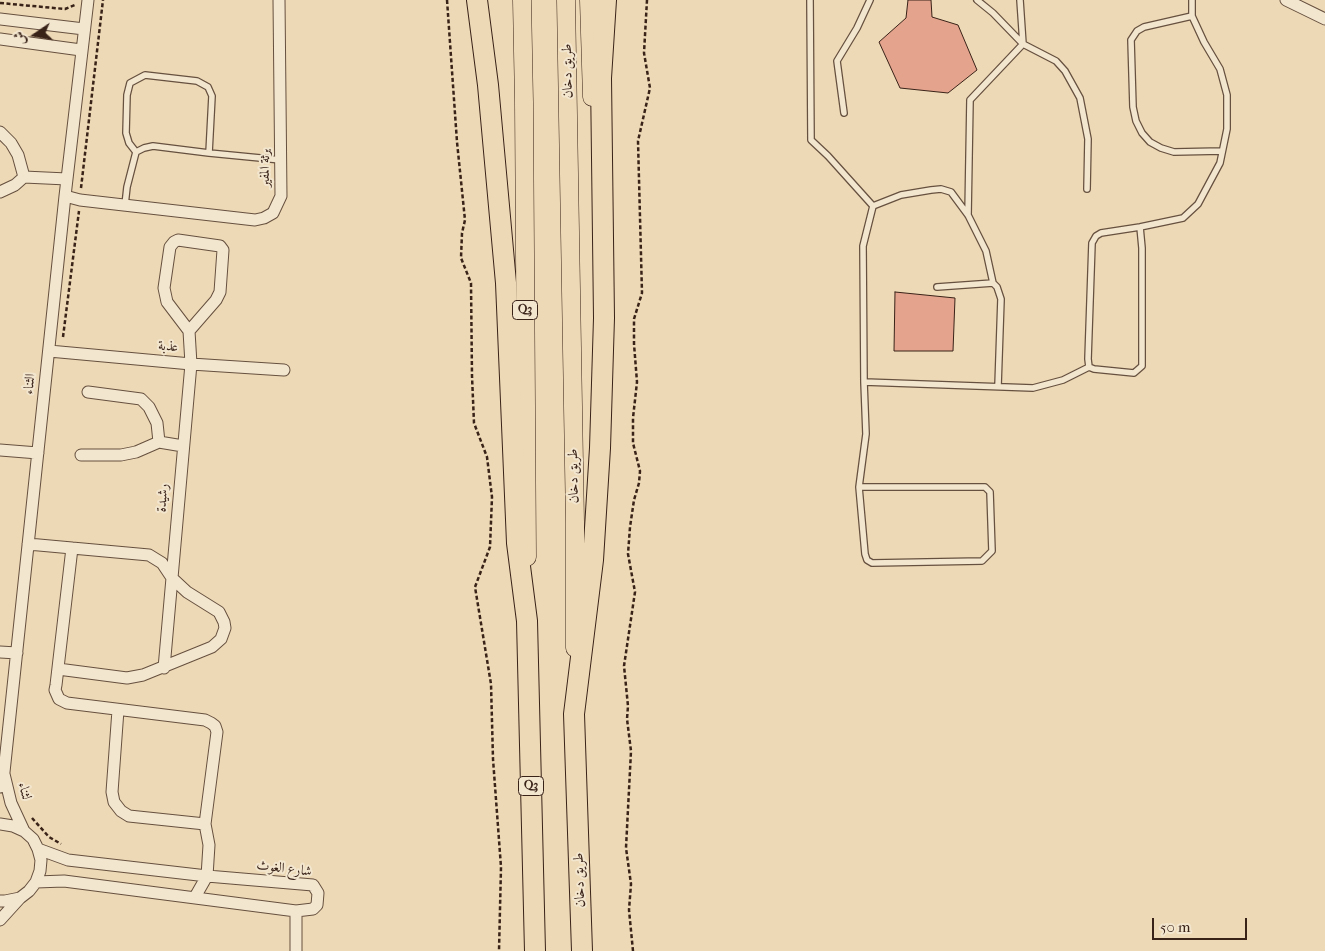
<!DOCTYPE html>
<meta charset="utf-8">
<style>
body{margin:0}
#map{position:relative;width:1325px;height:951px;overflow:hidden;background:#edd9b5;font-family:"IM FELL French Canon",Amiri,serif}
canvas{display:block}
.north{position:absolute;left:10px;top:10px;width:50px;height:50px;-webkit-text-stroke:4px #f3e6cf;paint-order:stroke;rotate:258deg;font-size:14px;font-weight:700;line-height:20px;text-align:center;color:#392218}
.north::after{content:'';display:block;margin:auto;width:18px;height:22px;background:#392218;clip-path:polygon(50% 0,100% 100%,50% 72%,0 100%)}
.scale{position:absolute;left:1152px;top:918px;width:95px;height:22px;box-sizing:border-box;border:2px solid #392218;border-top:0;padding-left:6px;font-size:15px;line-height:18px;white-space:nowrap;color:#392218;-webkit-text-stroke:4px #f3e6cf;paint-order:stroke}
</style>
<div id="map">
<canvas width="1325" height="951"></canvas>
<div class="north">ش</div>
<div class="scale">50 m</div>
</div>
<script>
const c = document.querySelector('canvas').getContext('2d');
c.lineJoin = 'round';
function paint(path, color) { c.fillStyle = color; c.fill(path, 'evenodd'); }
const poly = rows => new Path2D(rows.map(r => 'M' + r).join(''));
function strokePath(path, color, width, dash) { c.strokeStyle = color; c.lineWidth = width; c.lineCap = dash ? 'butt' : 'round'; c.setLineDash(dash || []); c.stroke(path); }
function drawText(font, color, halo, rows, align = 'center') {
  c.font = font + ' "IM FELL French Canon",Amiri,serif'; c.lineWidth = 4; c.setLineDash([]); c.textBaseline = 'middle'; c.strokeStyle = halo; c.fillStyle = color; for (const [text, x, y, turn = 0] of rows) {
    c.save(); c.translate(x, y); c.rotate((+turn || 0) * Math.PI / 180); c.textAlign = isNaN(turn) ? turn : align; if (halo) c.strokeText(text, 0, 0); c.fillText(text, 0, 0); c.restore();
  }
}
const building = poly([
 [908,0,931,0,932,17,958,25,977,70,948,93,900,88,879,42,906,18,908,0],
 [895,292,955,298,953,351,894,351,895,292]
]);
const path = poly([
 [447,0,457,142,465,220,462,233,461,258,471,283,472,376,474,423,487,457,492,497,490,547,475,587,491,684,493,759,501,867,499,951],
 [0,3,65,9,75,5,76,4],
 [81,188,103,0],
 [63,337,79,211],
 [32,818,49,837,61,844],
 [633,951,629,910,631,884,626,848,631,751,627,719,628,706,624,666,635,592,628,554,630,527,634,500,639,483,640,471,633,443,633,418,637,382,634,344,634,319,642,293,638,141,650,88,644,53,647,0]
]);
const service = poly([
 [810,0,811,140,828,156,873,206,863,246,864,382,866,434,859,487,865,554,867,560,872,563,982,561,992,551,990,492,985,487,859,487],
 [1020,0,1023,44,1056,61,1065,71,1080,98,1088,139,1087,189],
 [1192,16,1144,27,1137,31,1131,40,1133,107,1136,121,1142,133,1150,142,1161,148,1174,152,1222,151],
 [844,113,837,61,857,28,870,0],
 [136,152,129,143,126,133,127,95,130,83,145,75,197,81,208,87,212,96,209,153],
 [125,205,127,187,136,152,144,148,153,146,209,153,281,160],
 [873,206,901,195,931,190,941,189,951,192,968,215,986,251,993,283],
 [968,215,970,100,1023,44,993,13,977,0],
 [1140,227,1142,248,1142,366,1134,373,1094,369,1089,367,1088,359,1092,243,1096,236,1101,233,1140,227,1183,218,1198,204,1220,163,1227,129,1227,95,1220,69,1204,42,1192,16,1192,0],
 [937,287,993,283,997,287,1001,299,998,386],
 [864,382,1033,388,1063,380,1089,367]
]);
const minor = poly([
 [1286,0,1325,19],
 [0,19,84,29],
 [0,39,81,50],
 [0,132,11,143,18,155,24,177],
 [0,192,15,185,24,177,67,179],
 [65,196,80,200,255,220,264,218,273,213,281,196,279,0],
 [49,351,191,364,284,370],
 [88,392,141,399,149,407,157,423,159,442],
 [0,450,38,453],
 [81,455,121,455,136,452,159,442,183,446],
 [28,544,149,555,162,563,172,578,187,592,219,612,224,622,225,628,221,639,212,647,143,675,127,678,58,669],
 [72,548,56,685,55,690,59,699,67,703,205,720,211,723,215,726,217,732,205,824,209,845,207,876,195,897],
 [0,652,17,653],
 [164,668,191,364,189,331,167,302,164,288,170,247,174,242,178,240,220,246,223,250,220,292,216,300,189,331],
 [118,710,112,792,114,802,121,811,129,816,205,824],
 [4,774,11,803,24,831],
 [0,787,4,772,65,196,88,0],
 [0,824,13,826,24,831,33,839,38,849,41,860,40,871,36,882,29,891,20,898,5,901,0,901],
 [36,882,64,881,296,911,313,909,317,905,318,893,313,885,207,876,68,860,38,849],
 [0,920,20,898],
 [296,951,296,911]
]);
const primary = poly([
 [522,0,524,102,527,557],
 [566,0,575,522,575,648],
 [589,0,592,97]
]);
const motorway = poly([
 [477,0,488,85,506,283,517,543,527,621,535,951],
 [582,951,574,714,593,560,600,448,604,318,601,78,606,0]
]);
const shields = [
 [525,310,25],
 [531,786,25]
];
const shieldNames = [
 ["Q3",525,310],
 ["Q3",531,786]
];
const streetNames = [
 ["طريق دخان",568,71,-91],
 ["برثة المفير",266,168,-90],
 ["عذبة",168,347,5],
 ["الثناء",30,384,-84],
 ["طريق دخان",574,476,-91],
 ["رشيدة",163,498,-85],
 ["لثناء",24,791,74],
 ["شارع الغوث",284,869,7],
 ["طريق دخان",580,880,-92]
];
paint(building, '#e3a38c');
strokePath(building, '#392218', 1);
strokePath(service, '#66503f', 8);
strokePath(minor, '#66503f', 13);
strokePath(primary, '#392218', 19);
strokePath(motorway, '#392218', 22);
strokePath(path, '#392218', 2.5, [4, 2.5]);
strokePath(service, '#f3e6cf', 5.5);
strokePath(minor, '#f3e6cf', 11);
strokePath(primary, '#edd9b5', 18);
strokePath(motorway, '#edd9b5', 20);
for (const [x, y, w] of shields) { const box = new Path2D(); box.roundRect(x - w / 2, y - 9.5, w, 19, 4); c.fillStyle = '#f3e6cf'; c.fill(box); strokePath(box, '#392218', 1); }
drawText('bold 12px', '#392218', null, shieldNames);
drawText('14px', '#392218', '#f3e6cf', streetNames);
</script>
